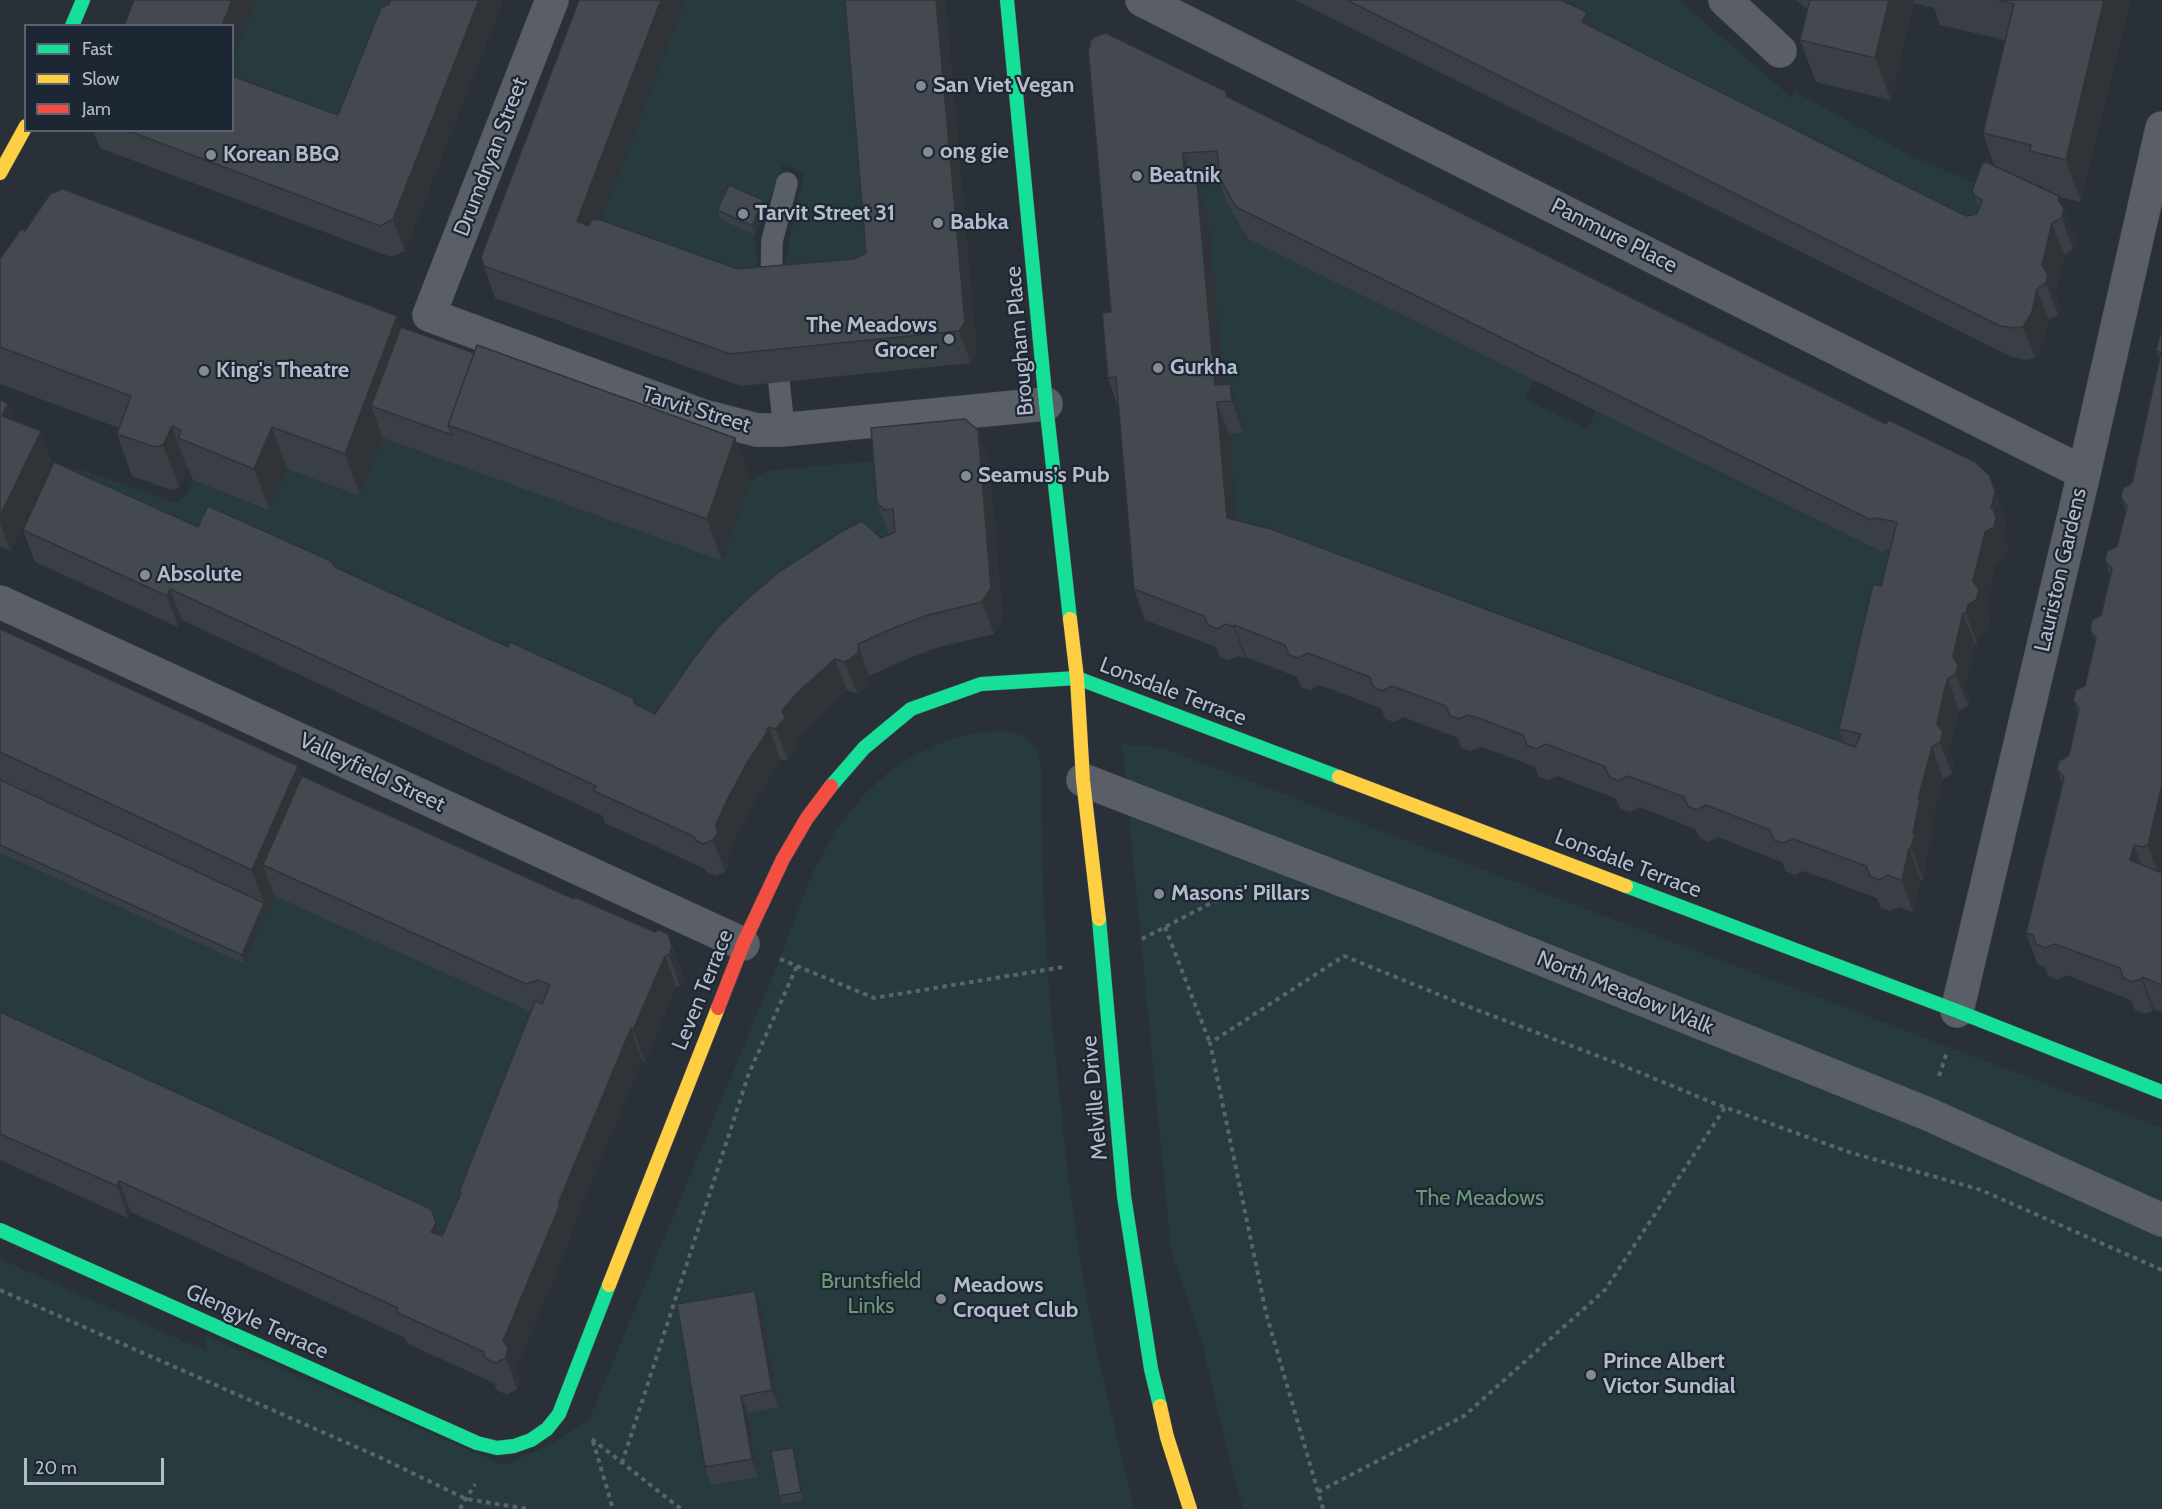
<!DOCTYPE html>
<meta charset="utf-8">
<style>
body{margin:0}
#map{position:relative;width:2162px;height:1509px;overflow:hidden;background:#2a3038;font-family:Cabin,sans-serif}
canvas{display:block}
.legend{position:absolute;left:24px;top:24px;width:210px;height:108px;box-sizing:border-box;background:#1d2633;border:2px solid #59626f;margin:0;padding:8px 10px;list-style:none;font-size:18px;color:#b4bcc9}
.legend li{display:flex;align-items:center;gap:12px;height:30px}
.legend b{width:30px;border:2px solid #59626f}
.scale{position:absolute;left:24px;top:1458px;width:140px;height:27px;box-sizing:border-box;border:3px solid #b4bcc9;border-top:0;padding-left:8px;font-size:18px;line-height:21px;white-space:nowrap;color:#b4bcc9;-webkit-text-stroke:4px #1d2633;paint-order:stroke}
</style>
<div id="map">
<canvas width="2162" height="1509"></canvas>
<ul class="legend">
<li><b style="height:8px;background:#16e098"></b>Fast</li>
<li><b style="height:8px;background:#ffcf43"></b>Slow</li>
<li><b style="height:8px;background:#f24e42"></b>Jam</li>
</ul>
<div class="scale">20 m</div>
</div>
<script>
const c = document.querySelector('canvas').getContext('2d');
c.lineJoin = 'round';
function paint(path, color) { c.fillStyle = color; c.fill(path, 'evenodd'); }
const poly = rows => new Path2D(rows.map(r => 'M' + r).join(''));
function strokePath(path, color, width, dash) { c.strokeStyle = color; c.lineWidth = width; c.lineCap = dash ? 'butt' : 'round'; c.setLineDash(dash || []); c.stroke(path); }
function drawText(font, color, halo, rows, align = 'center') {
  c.font = font + ' Cabin,sans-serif'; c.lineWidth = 4.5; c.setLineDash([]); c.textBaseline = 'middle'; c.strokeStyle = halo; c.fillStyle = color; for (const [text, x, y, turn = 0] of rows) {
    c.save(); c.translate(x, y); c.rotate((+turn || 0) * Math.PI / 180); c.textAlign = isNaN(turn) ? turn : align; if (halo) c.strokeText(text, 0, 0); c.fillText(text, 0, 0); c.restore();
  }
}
const green = poly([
 [256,0,414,0,350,147,233,103,232,60],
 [685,0,853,0,878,285,781,298,789,242,804,173,783,164,766,209,732,194,720,219,755,235,761,299,589,253],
 [1508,0,1679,0,1792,98,1794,91,1911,156,1998,193,1987,227],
 [1228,182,1248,239,1534,380,1525,399,1587,429,1596,411,1882,552,1888,549,1908,553,1851,761,1239,550,1229,434,1243,432,1226,417,1208,214,1195,200,1194,185],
 [383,438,722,561,751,481,766,471,883,460,896,542,666,746,66,493,77,468,175,503,186,495,193,480,269,511,287,469,360,496],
 [989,731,1008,731,1024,736,1037,748,1041,765,1043,893,1050,1002,1067,1167,1081,1267,1098,1357,1134,1509,0,1509,0,1259,208,1352,204,1335,504,1465,555,1442,589,1420,776,968,813,872,834,833,861,798,886,774,913,756,943,742,968,734],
 [1122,744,1163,748,2162,1128,2162,1509,1243,1509,1229,1457,1202,1343,1171,1251],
 [0,853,245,963,274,896,538,1015,454,1268,0,1038]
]);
const path = poly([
 [1165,927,1210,1043],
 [1142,939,1242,887],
 [780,959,874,998,1063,967],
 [1939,1076,1947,1052],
 [0,1290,379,1457,466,1499,528,1509],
 [592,1439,681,1509],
 [593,1441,613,1509],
 [622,1463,749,1073,797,966],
 [1318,1492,1464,1416,1605,1290,1726,1106],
 [460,1509,475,1484],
 [1323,1509,1266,1313,1210,1043,1344,956,1467,1006,1619,1064,1716,1104,1849,1152,1981,1190,2162,1270]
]);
const lane = poly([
 [771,292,772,241,787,183],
 [779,382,784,429]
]);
const street = poly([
 [552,0,429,315,703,416,757,430,781,430,1046,404],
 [1142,0,2084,473],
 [1725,0,1780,51],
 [0,602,743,944],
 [1083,780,1420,910,1928,1114,2162,1220],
 [1957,1011,2084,473,2162,128]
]);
const fast = poly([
 [1007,0,1046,404,1070,619],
 [72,26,83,0],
 [831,786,864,748,911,709,981,684,1077,678,1339,777],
 [1626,886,1957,1011,2162,1092],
 [1099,919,1124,1196,1151,1369,1160,1406],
 [0,1230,477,1443,497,1448,514,1446,531,1440,547,1429,559,1414,609,1285]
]);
const slow = poly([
 [0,173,26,126],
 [1070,619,1077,678,1083,780,1099,919],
 [1339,777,1626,886],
 [609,1285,718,1008],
 [1160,1406,1167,1437,1190,1509]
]);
const jam = poly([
 [718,1008,743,944,783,859,807,818,831,786]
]);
const wall = poly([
 [391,0,503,0,405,251,391,257,100,148,93,130,232,130,338,115],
 [579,0,684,0,601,220,738,269,854,259,866,253,845,0,945,0,977,353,971,363,741,386,495,298,481,257],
 [1295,0,1561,0,1592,27,1966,216,1977,214,1979,209,1972,191,1994,165,1983,133,2005,40,1940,25,1934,8,1914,3,1891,100,1816,82,1800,40,1808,10,1796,0,2130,0,2081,202,2059,197,2076,240,2073,249,2064,255,2055,293,2060,306,2058,315,2049,320,2043,343,2035,358,2026,360,2012,357],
 [2033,184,2042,186,2043,189],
 [1088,48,1229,98,1990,476,2006,523,2003,536,2008,549,2005,558,1996,564,1986,609,1990,621,1988,631,1979,636,1977,645,1975,644,1965,684,1970,696,1968,706,1959,711,1957,718,1950,751,1954,764,1952,774,1943,779,1931,827,1932,831,1925,861,1926,865,1923,880,1921,880,1913,912,1899,907,1890,911,1881,908,1877,898,1804,871,1795,875,1786,871,1782,862,1718,837,1709,842,1700,838,1695,829,1640,807,1630,812,1621,809,1615,798,1557,776,1548,780,1539,777,1535,767,1493,751,1480,747,1470,751,1461,748,1458,738,1403,717,1394,722,1385,719,1381,708,1319,685,1310,690,1301,687,1297,677,1246,657,1245,659,1238,656,1229,660,1220,657,1216,647,1145,620,1134,589,1119,410,1108,378,1111,312],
 [1220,183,1226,201,1248,239,1882,552,1888,549,1890,550,1881,586,1839,729,1844,743,1236,521,1229,434,1243,432,1242,416,1230,384,1223,385,1208,214,1198,184],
 [766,209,755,235,720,219,717,210],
 [25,231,401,327,474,353,735,438,751,481,722,561,383,438,360,496,287,469,270,511,193,480,189,469,187,468,179,487,171,490,132,476,117,434,119,428,0,384,0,259],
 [2162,328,2160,872,2162,873,2162,1012,2154,1009,2153,1011,2144,1014,2135,1010,2131,1000,2066,975,2057,980,2048,976,2044,966,2038,965,2026,933,2062,784,2057,769,2069,755,2078,714,2073,700,2085,686,2095,643,2090,630,2101,615,2110,575,2105,561,2117,546,2126,512,2121,498,2132,483,2160,360,2156,351],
 [0,399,8,404,14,420,53,463,10,551,0,546],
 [989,462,1003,620,994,634,939,647,907,659,869,676,869,685,857,694,847,690,839,697,809,725,794,742,796,750,788,761,780,759,779,761,779,763,760,793,740,829,727,856,730,863,725,872,715,876,707,872,705,869,605,823,603,816,182,620,178,627,35,562,23,530,198,527,335,567,508,647,635,704,655,714,881,538,889,535,877,503],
 [0,629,298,766,302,776,574,899,655,932,668,934,684,978,680,986,676,987,645,1062,642,1060,570,1233,571,1237,516,1369,520,1379,517,1389,507,1395,497,1390,494,1383,408,1344,405,1338,131,1212,128,1218,0,1160,0,1012,431,1209,441,1236,442,1236,461,1193,531,1012,274,896,245,964,0,853],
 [755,1291,762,1308,779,1407,748,1413,758,1477,711,1485,705,1467],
 [793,1448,796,1457,804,1500,782,1504,779,1496]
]);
const shadedWall = poly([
 [232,0,256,0,232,60,232,26,222,26],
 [479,0,503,0,405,251,393,219],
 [661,0,684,0,589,253,577,221],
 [936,0,945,0,977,353,971,363,959,331],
 [1889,0,1913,0,1914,3,1891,100,1875,58],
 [2104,0,2130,0,2081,202,2066,160],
 [1587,12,1598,44,1582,22],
 [1183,153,1194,185,1184,168],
 [1197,182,1208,214,1225,401,1215,385],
 [2059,196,2076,240,2073,249,2062,218,2058,200],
 [763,200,766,209,755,235,752,226],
 [2052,223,2064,255,2055,293,2060,306,2058,315,2046,283,2042,265],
 [2037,289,2049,320,2043,343,2035,358,2023,327],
 [397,316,413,359,371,406,383,438,360,496,345,454],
 [1230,384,1242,416,1243,432,1232,401],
 [1217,402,1229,434,1239,550,1227,518],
 [8,404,20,436,2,416],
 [172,426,187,468,179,487,163,445],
 [272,427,287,469,270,511,254,469],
 [978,430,989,462,1003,620,994,634,982,602],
 [41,431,53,463,10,551,0,523,0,516],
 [735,438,751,481,722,561,707,519],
 [1990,476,2006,523,2003,536,2008,549,2005,558,1996,564,1986,609,1990,621,1988,631,1979,636,1977,645,1966,613,1991,508],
 [170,589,182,620,178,627,167,596],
 [1963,613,1975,644,1965,684,1970,696,1968,706,1956,674,1953,656],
 [1234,625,1246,657,1245,659,1234,627],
 [858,644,869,676,869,685,857,694,845,662],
 [835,659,847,690,809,725,794,742,796,750,788,761,776,729,782,711,797,693],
 [1948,679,1959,711,1950,751,1954,764,1952,774,1940,742,1937,724],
 [769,727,780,759,779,761,779,763,760,793,740,829,727,856,730,863,725,872,713,840,715,826,728,798,748,761],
 [1932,747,1943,779,1931,827,1932,831,1925,861,1926,865,1923,880,1911,848,1913,833,1918,799],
 [298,766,314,808,263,865,274,896,267,912,252,870],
 [2162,785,2162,866,2159,876,2148,845],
 [2134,845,2145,876,2130,860],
 [1909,848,1921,880,1913,912,1902,881],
 [264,903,267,912,245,964,242,955],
 [672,947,684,978,680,986,669,955],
 [665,956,676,987,645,1062,633,1030],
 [2142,977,2154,1009,2153,1011,2141,979],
 [631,1028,642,1060,570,1233,571,1237,516,1369,520,1379,517,1389,506,1358,503,1341,558,1204],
 [119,1181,131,1212,128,1218,117,1186],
 [431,1209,447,1254,431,1232],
 [755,1291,762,1308,779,1407,772,1390],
 [741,1396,748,1413,758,1477,752,1459],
 [793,1448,796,1457,804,1500,801,1492]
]);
const building = poly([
 [134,0,232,0,222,26,124,26,134,0],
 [391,0,479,0,393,219,380,226,126,130,232,130,232,76,338,115,381,8,389,4,391,0],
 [579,0,661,0,577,221,588,226,592,220,598,219,738,269,854,259,866,253,845,0,936,0,965,322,959,331,730,354,484,266,481,257,579,0],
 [1347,0,1561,0,1587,12,1582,22,1966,216,1977,214,1982,200,1975,196,1972,191,1982,164,1986,162,2059,196,2058,200,2064,208,2062,218,2052,223,2042,265,2048,274,2046,283,2037,289,2032,312,2023,327,2014,328,2000,326,1347,0],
 [1810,0,1889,0,1875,58,1800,40,1810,0],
 [1998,0,2104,0,2066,160,2030,151,2031,145,1983,133,2014,4,1998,0],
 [1106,33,1227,92,1226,96,1886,424,1889,420,1975,462,1990,476,1995,492,1991,508,1993,509,1996,517,1994,527,1985,532,1973,581,1979,589,1976,600,1968,605,1966,613,1963,613,1953,656,1958,665,1956,674,1948,679,1945,687,1937,724,1943,732,1940,742,1932,747,1931,751,1918,799,1920,799,1913,833,1915,833,1911,848,1909,848,1902,881,1888,875,1879,880,1870,876,1866,866,1793,839,1783,843,1774,840,1770,830,1706,805,1697,810,1688,806,1684,797,1628,776,1618,781,1610,777,1605,769,1606,767,1546,744,1536,749,1527,745,1523,735,1481,719,1468,715,1459,719,1450,716,1446,706,1392,686,1382,691,1373,687,1370,677,1308,653,1298,658,1289,655,1285,645,1234,625,1234,627,1226,624,1217,629,1208,625,1204,616,1134,589,1116,377,1108,378,1102,313,1111,312,1088,48,1090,48,1090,42,1094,37,1106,33],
 [1217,151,1219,167,1215,169,1236,207,1871,520,1876,518,1897,522,1881,586,1873,584,1839,729,1861,734,1855,747,1271,529,1227,518,1217,402,1232,401,1230,384,1215,385,1197,182,1184,168,1183,153,1217,151],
 [729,185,763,200,752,226,717,210,729,185],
 [63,189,397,316,345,454,272,427,254,469,178,438,181,430,172,426,163,445,155,447,117,434,131,396,0,347,0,259,21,229,25,231,50,194,63,189],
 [401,327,474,353,448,425,452,435,371,406,401,327],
 [2162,328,2162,785,2148,845,2142,847,2134,845,2130,860,2162,873,2162,985,2142,977,2141,979,2132,982,2123,978,2120,968,2055,944,2045,948,2036,944,2033,935,2026,933,2064,778,2057,769,2059,761,2069,755,2079,709,2073,700,2076,690,2085,686,2086,681,2096,638,2090,630,2092,620,2101,615,2112,569,2105,561,2107,551,2117,546,2127,506,2121,498,2123,488,2132,483,2161,352,2156,351,2162,328],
 [477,345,735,438,707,519,448,425,477,345],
 [0,399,8,404,2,416,41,431,0,516,0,399],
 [965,419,978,430,991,588,982,602,928,615,896,627,858,644,858,653,845,662,835,659,828,665,797,693,782,711,785,718,776,729,769,727,766,730,768,731,748,761,728,798,715,826,718,832,713,840,703,844,695,840,695,837,594,791,596,786,170,589,167,596,23,530,54,462,198,527,208,506,331,561,335,567,508,647,510,642,633,698,635,704,655,714,691,662,717,628,745,601,779,572,839,533,862,521,881,538,895,532,893,509,885,510,877,503,871,428,965,419],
 [0,629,298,766,252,870,0,752,0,629],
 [302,776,574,899,575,897,655,932,659,930,668,934,672,947,669,955,665,956,633,1030,631,1028,558,1204,560,1205,503,1341,508,1347,506,1358,495,1363,485,1358,484,1352,396,1312,398,1308,119,1181,117,1186,0,1134,0,1012,431,1209,436,1223,431,1232,442,1236,461,1193,460,1189,535,1001,542,1004,550,985,538,980,526,984,263,865,302,776],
 [0,780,264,903,242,955,0,845,0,780],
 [755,1291,772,1390,741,1396,752,1459,705,1467,677,1304,755,1291],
 [793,1448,801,1492,779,1496,771,1451,793,1448]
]);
const markers = [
 [921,86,6,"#848b96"],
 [928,152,6,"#848b96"],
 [211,155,6,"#848b96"],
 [1137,176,6,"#848b96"],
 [743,214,6,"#848b96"],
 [938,223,6,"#848b96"],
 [949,339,6,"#848b96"],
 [1158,368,6,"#848b96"],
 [204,371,6,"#848b96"],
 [966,476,6,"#848b96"],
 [145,575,6,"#848b96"],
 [1159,894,6,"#848b96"],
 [941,1299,6,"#848b96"],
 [1591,1375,6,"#848b96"]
];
const poiNames = [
 ["San Viet Vegan",933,86],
 ["ong gie",940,152],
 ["Korean BBQ",223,155],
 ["Beatnik",1149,176],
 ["Tarvit Street 31",755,214],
 ["Babka",950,223],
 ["The Meadows",937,326,"right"],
 ["Grocer",937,351,"right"],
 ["Gurkha",1170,368],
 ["King's Theatre",216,371],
 ["Seamus’s Pub",978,476],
 ["Absolute",157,575],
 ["Masons' Pillars",1171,894],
 ["Meadows",953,1286],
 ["Croquet Club",953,1311],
 ["Prince Albert",1603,1362],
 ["Victor Sundial",1603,1387]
];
const streetNames = [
 ["Drumdryan Street",491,157,-69],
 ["Panmure Place",1614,236,27],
 ["Brougham Place",1020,341,-95],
 ["Tarvit Street",696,410,17],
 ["Lauriston Gardens",2061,570,-77],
 ["Lonsdale Terrace",1173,692,21],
 ["Valleyfield Street",372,773,25],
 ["Lonsdale Terrace",1628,864,21],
 ["Leven Terrace",703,990,-68],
 ["North Meadow Walk",1625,993,22],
 ["Melville Drive",1095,1098,-95],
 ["Glengyle Terrace",257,1322,24]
];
const parkNames = [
 ["The Meadows",1480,1199],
 ["Bruntsfield",871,1282],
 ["Links",871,1307]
];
paint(green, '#273a3e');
strokePath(lane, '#484c53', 22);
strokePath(street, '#484c53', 34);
strokePath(fast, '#484c53', 15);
strokePath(slow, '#484c53', 15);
strokePath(jam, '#484c53', 15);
strokePath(path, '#5d636a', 4, [4.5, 4.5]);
strokePath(lane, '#5a5e66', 21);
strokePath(street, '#5a5e66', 33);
strokePath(fast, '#16e098', 14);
strokePath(slow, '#ffcf43', 14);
strokePath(jam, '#f24e42', 14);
paint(wall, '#3a3f45');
paint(shadedWall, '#303338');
paint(building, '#444950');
strokePath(building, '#303338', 1.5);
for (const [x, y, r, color] of markers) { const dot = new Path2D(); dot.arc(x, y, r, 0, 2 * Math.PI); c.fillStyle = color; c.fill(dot); strokePath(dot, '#1d2633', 2); }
drawText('bold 22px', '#b4bcc9', '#1d2633', poiNames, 'left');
drawText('22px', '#b4bcc9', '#1d2633', streetNames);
drawText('22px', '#6b9a76', '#1d2633', parkNames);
</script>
